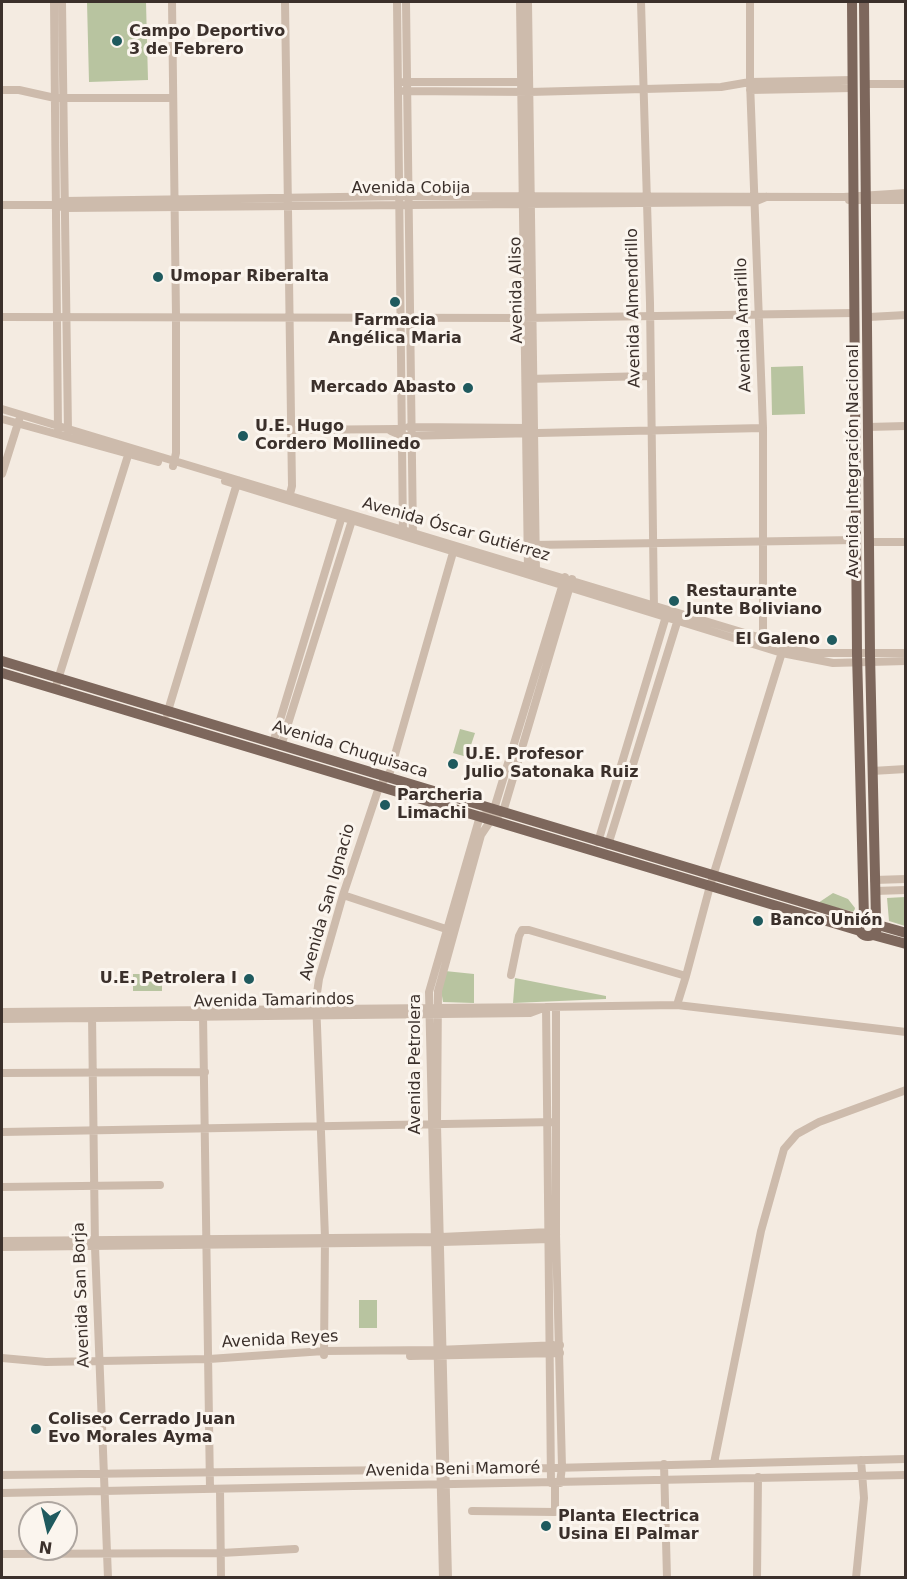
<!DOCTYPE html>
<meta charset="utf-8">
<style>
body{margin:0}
#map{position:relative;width:907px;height:1579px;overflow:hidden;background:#f4ebe1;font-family:"DejaVu Sans",sans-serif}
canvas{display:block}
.frame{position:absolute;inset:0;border:3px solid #3b302b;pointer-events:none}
.north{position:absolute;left:18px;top:1501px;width:60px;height:60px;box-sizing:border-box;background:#fbf5ee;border:2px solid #aea6a0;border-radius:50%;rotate:188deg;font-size:16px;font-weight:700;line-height:24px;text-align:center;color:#3b302b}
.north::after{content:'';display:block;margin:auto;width:21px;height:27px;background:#1f5a5e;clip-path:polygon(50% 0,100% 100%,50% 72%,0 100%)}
</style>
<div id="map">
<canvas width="907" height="1579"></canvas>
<div class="frame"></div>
<div class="north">N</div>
</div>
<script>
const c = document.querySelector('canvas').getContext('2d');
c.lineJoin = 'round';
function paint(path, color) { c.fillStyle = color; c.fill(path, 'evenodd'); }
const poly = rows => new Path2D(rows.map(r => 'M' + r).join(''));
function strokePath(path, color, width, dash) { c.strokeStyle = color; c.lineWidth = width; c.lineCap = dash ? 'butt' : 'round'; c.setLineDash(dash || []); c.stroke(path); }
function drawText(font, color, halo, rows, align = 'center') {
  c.font = font + ' "DejaVu Sans",sans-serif'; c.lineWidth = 6; c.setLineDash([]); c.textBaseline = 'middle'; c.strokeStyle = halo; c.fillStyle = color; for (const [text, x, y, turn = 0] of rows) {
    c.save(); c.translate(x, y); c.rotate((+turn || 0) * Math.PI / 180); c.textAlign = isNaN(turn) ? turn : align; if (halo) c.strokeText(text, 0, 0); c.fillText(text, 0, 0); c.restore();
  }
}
const green = poly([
 [87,2,146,2,148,80,89,82],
 [803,366,805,414,772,415,771,367],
 [460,729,475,733,467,757,453,753],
 [833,893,848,899,855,908,854,912,818,903],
 [905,897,905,926,889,921,887,898],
 [445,971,474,974,474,1003,443,1002,441,990],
 [133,974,162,974,162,991,133,991],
 [515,978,606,996,606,999,513,1003],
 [359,1300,377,1300,377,1328,359,1328]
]);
const minor = poly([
 [54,2,58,430],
 [62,2,68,431],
 [172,2,176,316,176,453,173,466],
 [285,2,292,486,289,498],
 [397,2,403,535],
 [406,2,413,537],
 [520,2,528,571],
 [528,2,536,571],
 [641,2,650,303,654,610],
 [750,2,750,82,763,428,763,644],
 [403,82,525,82],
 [865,84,906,84],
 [2,90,19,90,55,98,173,98],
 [750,90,852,88],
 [404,91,529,92,721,87,750,82,852,80],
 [766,197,754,202,65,208,55,205,64,201,408,196,844,197,906,193],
 [849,200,906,200],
 [2,205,55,205],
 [2,317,524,318,854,313],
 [869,317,906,315],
 [527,379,649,376],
 [2,409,811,653,906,653],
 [2,419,158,462],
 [409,427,528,428],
 [868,427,906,426],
 [291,430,397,429],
 [391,431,403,436,763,428],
 [2,474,19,420],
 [225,481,782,653,833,663,906,661],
 [870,542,906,542],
 [532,545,856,540],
 [55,689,130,449],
 [167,714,238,480],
 [273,743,342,516],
 [281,746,353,517],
 [872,771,906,769],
 [598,842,667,613],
 [608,845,679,616],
 [874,880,906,879],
 [875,891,906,890],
 [343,895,446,929],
 [511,975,519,936,522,930,529,930,686,976,710,886,783,649],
 [677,1005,686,976],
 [556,1007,556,1235,562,1467,560,1483],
 [2,1012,546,1007,530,1013,2,1019],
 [203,1014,210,1489],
 [92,1015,95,1247,108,1578],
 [2,1073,205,1072],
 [2,1132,555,1122],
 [2,1187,160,1185],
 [2,1241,441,1237,550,1232,556,1235,550,1239,441,1242,2,1247],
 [324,1355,325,1238,316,1000,319,979,343,895,379,787,390,772,454,549],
 [410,1356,560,1353],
 [2,1358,46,1362,209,1359,324,1351,437,1350,560,1345],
 [714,1463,761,1231,784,1149,797,1134,819,1122,906,1090],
 [664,1464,667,1578],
 [2,1475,553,1468,906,1459],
 [551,1483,546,1007,677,1005,906,1032],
 [220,1489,221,1578],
 [2,1493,906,1475],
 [472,1511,555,1512,555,1483],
 [2,1554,221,1553,295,1549],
 [443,1578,429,992,480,816,490,814,494,809,565,577],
 [448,1578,437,1125,438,991,481,835,491,820,503,812,572,579],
 [757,1578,758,1477],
 [856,1578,864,1498,861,1460]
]);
const major = poly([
 [852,2,857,654,864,918],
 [864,2,870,654,876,920],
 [2,661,862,920],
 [2,673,860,931],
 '859 927a9 9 0 1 1 18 0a9 9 0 1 1-18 0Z',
 [878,925,906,933],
 [873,935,906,944]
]);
const markers = [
 [117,41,6,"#1f5a5e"],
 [158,277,6,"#1f5a5e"],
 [395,302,6,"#1f5a5e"],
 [468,388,6,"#1f5a5e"],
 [243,436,6,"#1f5a5e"],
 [674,601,6,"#1f5a5e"],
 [832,640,6,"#1f5a5e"],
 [453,764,6,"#1f5a5e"],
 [385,805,6,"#1f5a5e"],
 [758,921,6,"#1f5a5e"],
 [249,979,6,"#1f5a5e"],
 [36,1429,6,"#1f5a5e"],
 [546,1526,6,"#1f5a5e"]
];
const poiNames = [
 ["Campo Deportivo",129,32],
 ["3 de Febrero",129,50],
 ["Umopar Riberalta",170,277],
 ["Farmacia",395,321,"center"],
 ["Angélica Maria",395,339,"center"],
 ["Mercado Abasto",456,388,"right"],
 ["U.E. Hugo",255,427],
 ["Cordero Mollinedo",255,445],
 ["Restaurante",686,592],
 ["Junte Boliviano",686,610],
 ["El Galeno",820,640,"right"],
 ["U.E. Profesor",465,755],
 ["Julio Satonaka Ruiz",465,773],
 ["Parcheria",397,796],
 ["Limachi",397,814],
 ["Banco Unión",770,921],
 ["U.E. Petrolera I",237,979,"right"],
 ["Coliseo Cerrado Juan",48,1420],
 ["Evo Morales Ayma",48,1438],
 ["Planta Electrica",558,1517],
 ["Usina El Palmar",558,1535]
];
const streetNames = [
 ["Avenida Cobija",411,189],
 ["Avenida Aliso",517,290,-91],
 ["Avenida Almendrillo",634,308,-91],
 ["Avenida Amarillo",744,325,-92],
 ["Avenida Integración Nacional",854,461,-90],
 ["Avenida Óscar Gutiérrez",456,530,16],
 ["Avenida Chuquisaca",350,750,17],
 ["Avenida San Ignacio",328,902,-74],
 ["Avenida Tamarindos",274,1001,-1],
 ["Avenida Petrolera",416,1064,-90],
 ["Avenida San Borja",82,1295,-92],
 ["Avenida Reyes",280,1340,-3],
 ["Avenida Beni Mamoré",453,1470,-1]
];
paint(green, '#b8c4a0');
strokePath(minor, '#cdbbac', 8);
strokePath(major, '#7d675c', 10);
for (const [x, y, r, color] of markers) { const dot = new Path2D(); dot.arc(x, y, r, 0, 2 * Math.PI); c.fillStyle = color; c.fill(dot); strokePath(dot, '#fbf5ee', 2); }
drawText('bold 16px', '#3b302b', '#fbf5ee', poiNames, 'left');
drawText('16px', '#3b302b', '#fbf5ee', streetNames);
</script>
